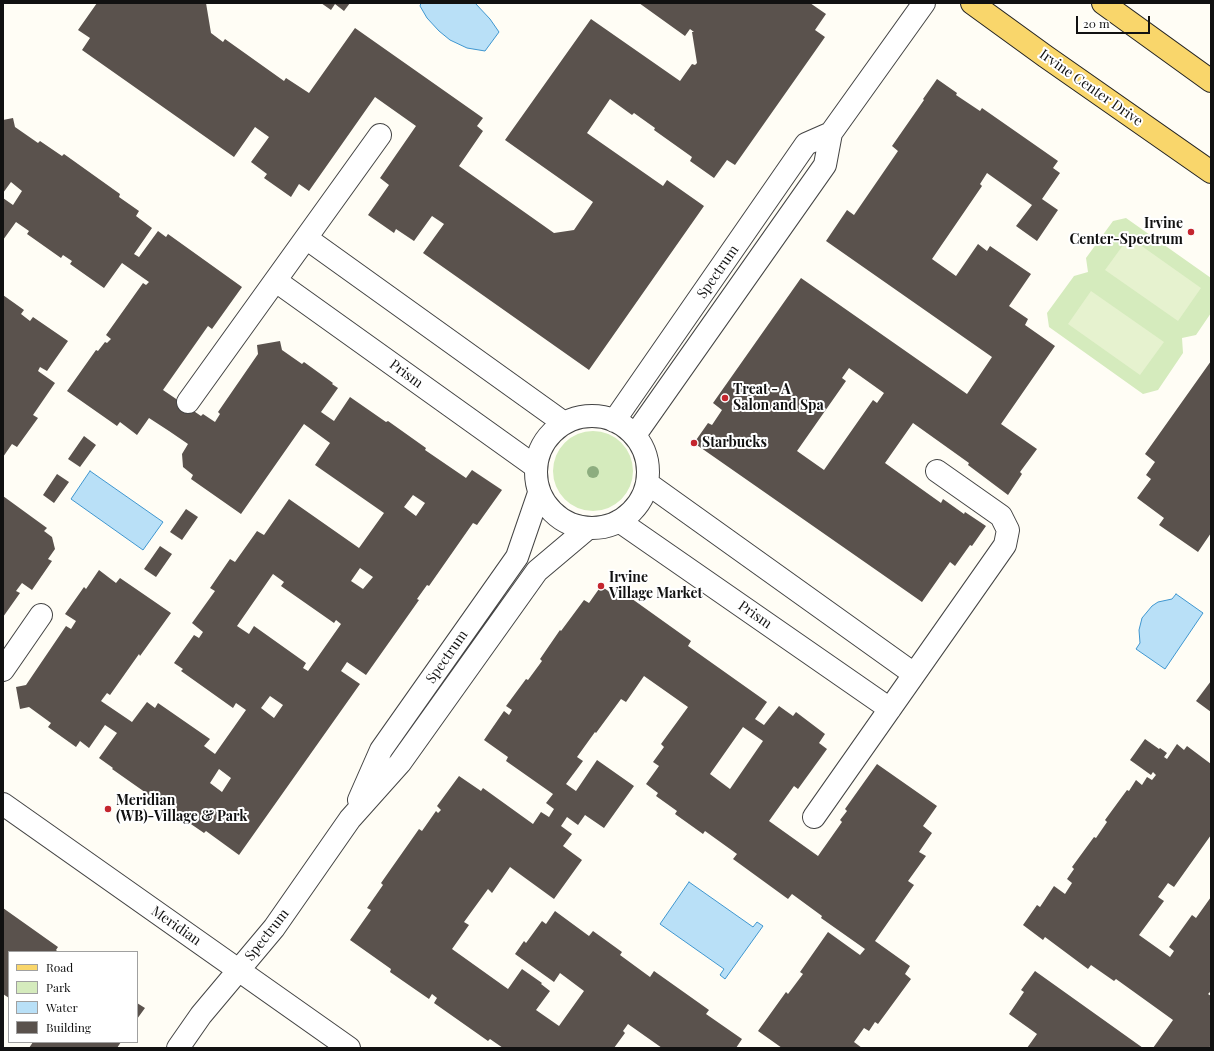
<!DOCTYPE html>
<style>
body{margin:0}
#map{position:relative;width:1214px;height:1051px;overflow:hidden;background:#fffdf5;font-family:"Playfair Display",serif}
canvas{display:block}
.frame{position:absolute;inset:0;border:4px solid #111;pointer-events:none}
.legend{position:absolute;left:8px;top:951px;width:130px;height:92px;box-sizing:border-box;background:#fff;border:1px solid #a0a0a0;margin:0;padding:5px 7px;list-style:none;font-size:12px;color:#111}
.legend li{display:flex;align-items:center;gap:8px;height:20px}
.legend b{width:20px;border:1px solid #a0a0a0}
.scale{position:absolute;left:1076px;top:16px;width:74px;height:18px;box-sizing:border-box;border:2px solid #111;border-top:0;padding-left:5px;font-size:12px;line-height:14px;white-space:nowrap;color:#111;-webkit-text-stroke:3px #fff;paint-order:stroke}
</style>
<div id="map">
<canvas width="1214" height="1051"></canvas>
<div class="frame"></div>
<ul class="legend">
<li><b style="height:5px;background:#f9d66b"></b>Road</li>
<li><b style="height:11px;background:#d5ebbd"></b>Park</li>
<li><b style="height:11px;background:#b9e0f7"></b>Water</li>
<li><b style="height:11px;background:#5a524d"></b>Building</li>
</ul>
<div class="scale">20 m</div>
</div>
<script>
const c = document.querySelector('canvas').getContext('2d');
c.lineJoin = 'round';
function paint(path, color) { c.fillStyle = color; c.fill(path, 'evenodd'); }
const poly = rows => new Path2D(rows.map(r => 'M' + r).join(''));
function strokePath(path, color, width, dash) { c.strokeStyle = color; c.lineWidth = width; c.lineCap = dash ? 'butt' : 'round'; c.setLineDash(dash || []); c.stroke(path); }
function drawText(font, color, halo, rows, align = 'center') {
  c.font = font + ' "Playfair Display",serif'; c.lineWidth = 4; c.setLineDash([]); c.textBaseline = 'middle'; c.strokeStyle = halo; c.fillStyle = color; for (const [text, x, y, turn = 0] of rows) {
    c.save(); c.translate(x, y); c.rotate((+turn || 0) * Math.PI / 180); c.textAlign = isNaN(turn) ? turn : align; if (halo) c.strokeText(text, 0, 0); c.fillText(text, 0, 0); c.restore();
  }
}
const green = poly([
 [1126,218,1211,278,1211,313,1196,335,1182,338,1183,353,1158,390,1143,394,1049,327,1047,313,1074,276,1088,272,1086,258,1113,221],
 '553 471a40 40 0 1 1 80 0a40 40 0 1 1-80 0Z'
]);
const pitch = poly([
 [1129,237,1201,288,1178,321,1105,270],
 [1091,291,1164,342,1140,375,1068,324]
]);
const water = poly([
 [421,3,475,3,490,19,499,32,485,51,467,48,450,40,439,31,427,18,420,6,421,3],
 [90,471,163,522,143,550,71,499,90,471],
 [1176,594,1203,613,1165,669,1136,649,1140,643,1139,630,1142,618,1152,606,1158,602,1172,599,1176,594],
 [689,882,753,927,757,922,763,926,725,979,720,975,724,969,660,924,689,882]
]);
const building = poly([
 [97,3,206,3,211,33,223,42,225,39,284,81,286,78,309,93,355,28,483,118,477,126,483,131,459,166,554,233,574,230,593,202,505,140,591,19,680,81,692,64,695,65,697,63,692,32,694,32,690,29,685,36,639,3,810,3,826,14,815,30,825,37,735,165,727,160,714,178,690,161,692,157,654,130,655,128,634,113,632,115,610,99,587,133,663,186,667,180,704,206,589,370,423,253,444,224,432,216,414,241,396,229,394,233,368,215,389,185,380,178,416,126,375,97,309,191,299,184,291,197,264,178,267,174,251,162,269,137,255,127,234,157,82,50,90,38,78,30],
 [321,3,350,3,344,11,335,4,331,10],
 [937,79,957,93,956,95,980,111,982,108,1058,161,1053,168,1060,173,1042,199,1058,210,1037,241,1016,226,1032,205,987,173,980,184,982,186,932,259,956,276,978,244,987,251,990,246,1031,274,1009,306,1028,319,1025,325,1055,346,1001,424,1037,449,1020,472,1022,474,1008,495,968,465,969,463,913,423,885,463,941,503,943,499,964,514,965,512,986,526,972,546,970,545,955,566,950,562,922,602,694,443,708,423,712,425,722,410,713,403,801,278,967,394,992,357,826,241,847,210,854,215,898,151,892,146,924,100,923,99],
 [849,368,884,393,877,403,873,400,824,470,797,451,846,381,842,378],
 [13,118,15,127,38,143,40,141,62,156,64,154,120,194,119,197,139,211,136,216,152,228,134,254,139,257,158,231,166,237,168,234,242,287,212,329,208,326,163,390,201,416,203,414,215,422,220,414,218,412,258,354,257,345,280,341,282,350,302,364,304,362,333,383,332,384,338,388,321,412,334,421,350,397,386,422,388,421,426,448,425,450,466,478,472,470,502,490,477,525,473,523,429,586,427,585,417,599,419,600,366,675,347,662,341,671,360,684,239,855,206,831,204,833,166,807,169,804,152,792,149,795,112,769,113,768,99,758,117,733,105,725,89,748,80,741,76,747,48,727,51,723,29,707,20,709,16,687,26,685,66,626,71,629,76,621,65,614,84,587,86,589,99,570,116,583,120,578,171,613,140,656,139,654,110,695,107,693,101,701,132,722,147,702,155,708,158,703,210,739,204,746,215,754,246,710,236,703,233,708,181,671,183,669,174,663,194,635,199,638,203,632,192,623,215,591,210,588,230,559,235,562,257,531,264,535,289,499,359,548,384,513,315,465,330,443,304,424,241,514,191,479,193,475,183,467,182,454,188,444,169,431,149,418,137,435,120,422,117,426,67,391,96,350,98,351,105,342,107,343,111,339,106,335,143,283,146,285,149,282,122,263,104,288,70,264,72,261,63,255,61,258,27,234,29,231,16,222,3,240,3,198,13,205,22,191,11,182,3,193,3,120],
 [413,495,425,503,416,516,404,507],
 [360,568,373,577,363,589,351,581],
 [273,574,284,582,281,586,334,623,336,620,341,624,308,671,303,668,306,663,254,626,249,634,237,626],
 [270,696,283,705,274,718,261,708],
 [219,769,231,778,222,792,210,783],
 [3,295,24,310,21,314,30,321,33,317,68,341,47,371,40,367,38,371,55,383,33,415,38,418,17,447,12,444,3,457],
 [1211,361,1211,533,1198,552,1159,525,1164,518,1137,498,1151,479,1146,475,1155,462,1145,454],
 [84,436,96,445,80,467,68,459],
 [57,474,69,482,54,503,43,495],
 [3,496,47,528,44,531,52,537,55,549,48,559,52,561,32,590,22,583,16,591,20,593,3,617],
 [186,509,198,517,182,540,170,532],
 [160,546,172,554,156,577,144,569],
 [601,586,617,597,621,591,691,641,688,646,767,702,755,719,764,725,779,706,793,716,796,712,825,734,819,743,827,749,798,789,794,786,769,821,818,856,842,822,840,820,847,811,845,809,877,764,937,806,923,826,932,833,919,852,926,856,908,881,914,885,875,941,910,966,905,974,911,979,878,1024,875,1022,869,1031,864,1028,854,1042,862,1048,782,1048,758,1031,786,992,788,994,803,974,800,972,828,932,860,955,865,949,821,918,822,916,792,894,788,899,733,859,737,854,705,831,703,834,675,814,677,811,656,796,658,793,646,784,659,766,653,762,664,747,661,744,688,707,644,676,626,702,621,699,596,733,595,732,577,757,583,761,566,784,576,791,597,760,634,786,604,828,585,815,578,825,567,817,561,826,572,834,563,846,582,860,554,899,510,867,492,893,488,889,464,922,469,925,452,949,508,989,522,969,542,983,541,984,550,991,536,1010,559,1026,584,991,560,973,554,982,515,954,524,941,526,943,542,921,546,924,555,911,589,936,593,931,622,952,620,955,650,977,654,971,709,1010,706,1014,742,1039,736,1048,662,1048,628,1024,623,1031,625,1033,614,1048,503,1048,490,1039,488,1041,434,1003,437,998,432,994,429,999,390,972,391,969,350,940,371,910,367,908,383,885,381,883,419,829,422,831,436,811,438,813,441,810,437,806,459,776,481,791,483,788,533,824,541,812,549,817,554,809,546,803,553,794,506,761,508,757,484,740,504,711,509,715,512,710,506,706,526,679,528,680,542,661,540,659,560,630,561,631,584,600,589,603],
 [743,727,763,741,730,789,710,774],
 [1211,681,1211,712,1196,701],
 [1145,739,1159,749,1160,748,1167,753,1164,757,1167,759,1177,744,1184,750,1187,746,1211,764,1211,835,1174,887,1168,883,1158,897,1164,901,1139,935,1170,957,1174,951,1169,947,1192,915,1196,918,1211,897,1211,991,1208,994,1211,996,1211,1045,1209,1048,1153,1048,1173,1020,1116,979,1114,981,1091,965,1088,969,1045,937,1043,940,1023,925,1037,905,1040,907,1054,886,1065,894,1072,883,1067,879,1074,869,1072,867,1094,837,1096,838,1107,822,1105,820,1127,790,1129,791,1136,780,1142,785,1147,777,1152,780,1156,775,1153,772,1151,775,1130,760],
 [3,908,58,947,56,950,58,952,9,952,9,998,3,994],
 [1035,971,1143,1048,1027,1048,1037,1034,1009,1014,1024,992,1021,990],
 [137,1003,145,1008,137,1019],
 [33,1042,121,1042,117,1048,29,1048]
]);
const minor = poly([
 [306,238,564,423],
 [276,281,536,467],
 [188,402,380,135],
 '536 472a56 56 0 1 1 112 0a56 56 0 1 1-112 0Z',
 [614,421,806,144,831,133],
 [635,435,825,165,831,133,924,3],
 [647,483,914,674],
 [619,521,890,709],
 [3,670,41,615],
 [359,800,381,750,517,557,539,493],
 [3,804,349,1048],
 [814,817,1005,545,1008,530,1001,516,937,471],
 [178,1048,201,1015,274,928,350,819,400,763,537,571,588,528]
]);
const major = poly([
 [972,3,1045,56,1211,172],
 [1103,3,1211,81]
]);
const trees = [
 [593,472]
];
const markers = [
 [1191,232,4,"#c4262e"],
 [725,398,4,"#c4262e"],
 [694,443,4,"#c4262e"],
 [601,586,4,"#c4262e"],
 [108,809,4,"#c4262e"]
];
const streetNames = [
 ["Irvine Center Drive",1091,88,35],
 ["Spectrum",718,272,-55],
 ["Prism",406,374,36],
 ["Prism",755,615,35],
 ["Spectrum",447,657,-55],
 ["Meridian",176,926,35],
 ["Spectrum",267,935,-52]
];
const poiNames = [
 ["Irvine",1183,224,"right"],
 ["Center-Spectrum",1183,240,"right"],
 ["Treat - A",733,390],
 ["Salon and Spa",733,406],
 ["Starbucks",702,443],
 ["Irvine",609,578],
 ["Village Market",609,594],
 ["Meridian",116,801],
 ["(WB)-Village & Park",116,817]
];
paint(green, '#d5ebbd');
paint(pitch, '#e6f2cf');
paint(water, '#b9e0f7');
strokePath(water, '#3f96cf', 1);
paint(building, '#5a524d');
strokePath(minor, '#444', 24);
strokePath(major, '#222', 24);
strokePath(minor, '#fff', 22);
strokePath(major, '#f9d66b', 22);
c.fillStyle = '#8dad7f';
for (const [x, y] of trees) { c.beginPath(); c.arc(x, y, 6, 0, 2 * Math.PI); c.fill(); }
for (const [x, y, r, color] of markers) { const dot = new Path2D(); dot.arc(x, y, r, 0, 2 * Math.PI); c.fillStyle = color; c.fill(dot); strokePath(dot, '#fff', 1.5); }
drawText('14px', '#111', '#fff', streetNames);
drawText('bold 14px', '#111', '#fff', poiNames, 'left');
</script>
